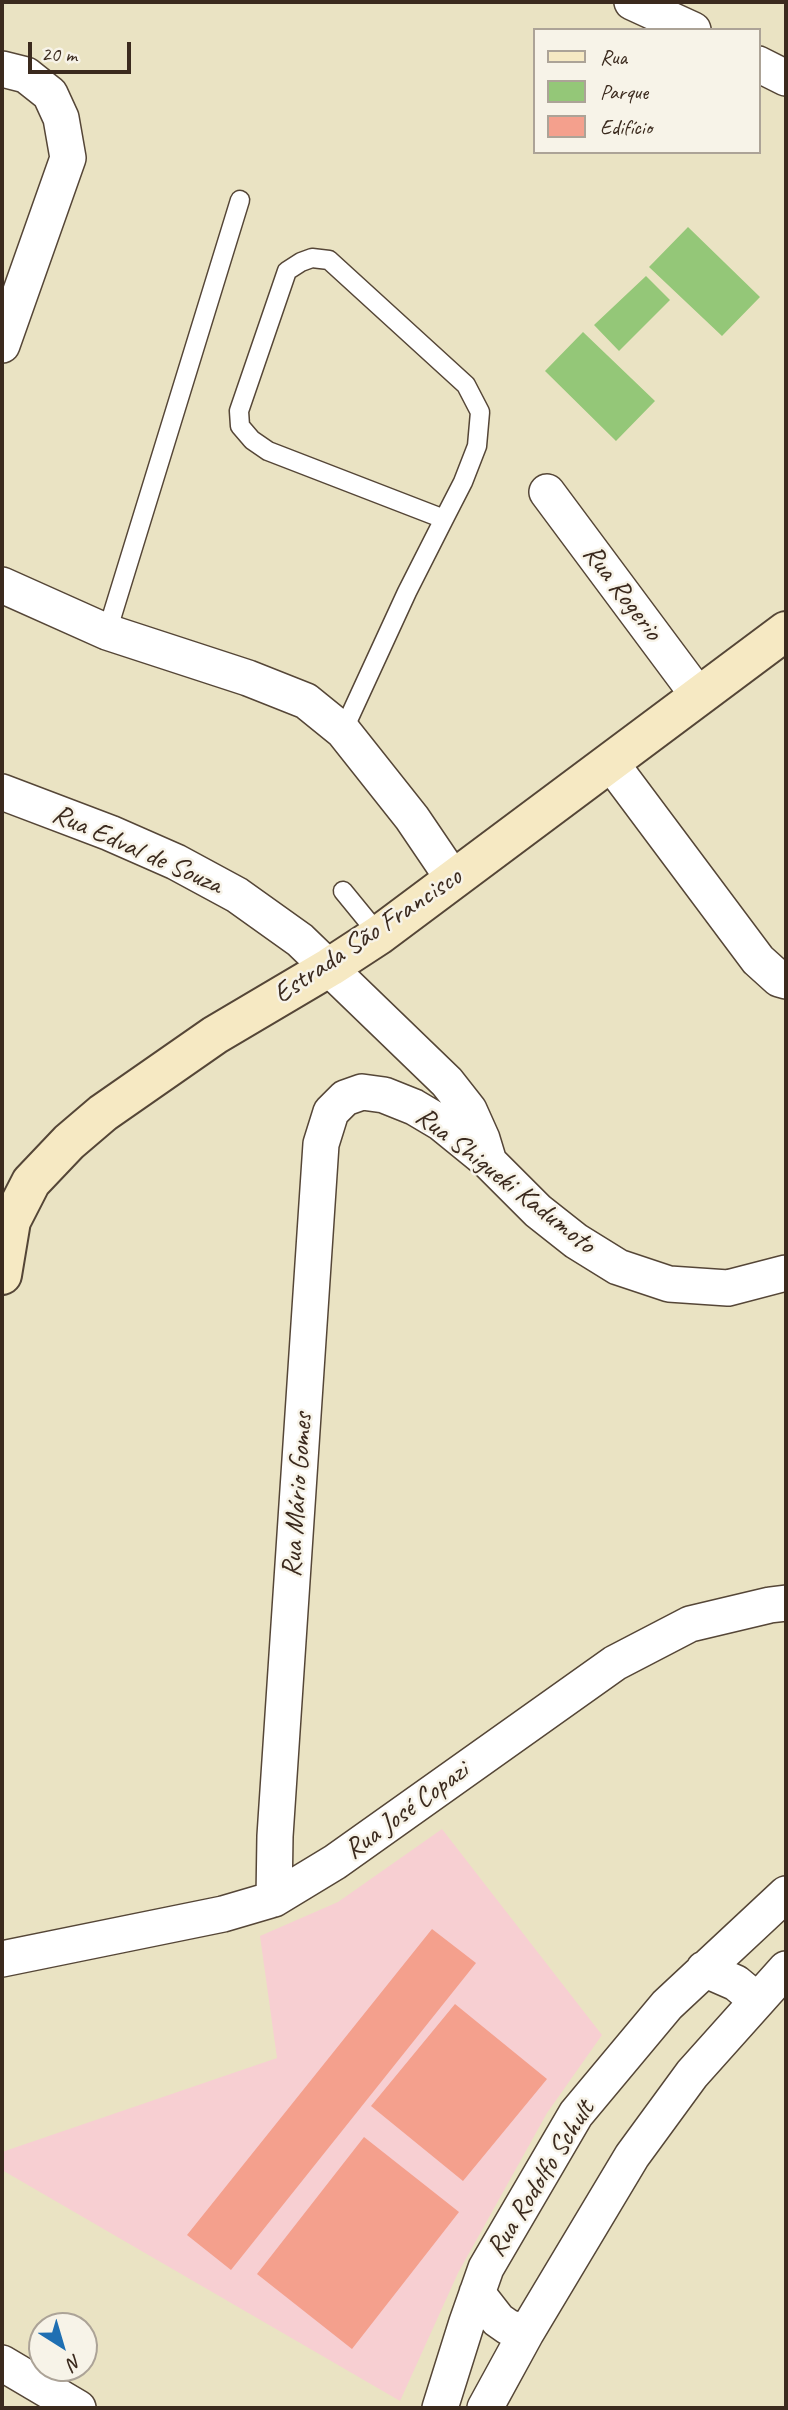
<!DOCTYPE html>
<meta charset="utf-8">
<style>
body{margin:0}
#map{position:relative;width:788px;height:2410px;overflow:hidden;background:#eae3c3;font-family:Caveat,sans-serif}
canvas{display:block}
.frame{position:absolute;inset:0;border:4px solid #3b2a1e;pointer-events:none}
.legend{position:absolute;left:533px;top:28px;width:228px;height:126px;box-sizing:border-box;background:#f7f3e8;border:2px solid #aca397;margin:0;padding:9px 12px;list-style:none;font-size:21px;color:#3b2a1e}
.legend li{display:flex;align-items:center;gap:14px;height:35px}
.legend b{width:35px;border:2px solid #aca397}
.north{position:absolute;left:28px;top:2312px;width:70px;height:70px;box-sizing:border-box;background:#f7f3e8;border:2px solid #aca397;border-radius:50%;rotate:143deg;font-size:19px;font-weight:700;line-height:28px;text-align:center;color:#3b2a1e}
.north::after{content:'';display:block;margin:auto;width:24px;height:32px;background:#1f6fb2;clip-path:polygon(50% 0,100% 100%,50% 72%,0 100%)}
.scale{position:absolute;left:28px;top:42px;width:103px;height:32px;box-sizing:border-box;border:4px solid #3b2a1e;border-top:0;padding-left:9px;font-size:21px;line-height:24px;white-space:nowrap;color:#3b2a1e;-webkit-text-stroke:5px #f7f3e8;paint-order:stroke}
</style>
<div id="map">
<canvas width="788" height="2410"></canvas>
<div class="frame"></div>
<ul class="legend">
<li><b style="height:9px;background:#f6e9c3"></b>Rua</li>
<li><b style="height:19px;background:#94c778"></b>Parque</li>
<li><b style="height:19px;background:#f4a08d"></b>Edifício</li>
</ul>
<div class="north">N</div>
<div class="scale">20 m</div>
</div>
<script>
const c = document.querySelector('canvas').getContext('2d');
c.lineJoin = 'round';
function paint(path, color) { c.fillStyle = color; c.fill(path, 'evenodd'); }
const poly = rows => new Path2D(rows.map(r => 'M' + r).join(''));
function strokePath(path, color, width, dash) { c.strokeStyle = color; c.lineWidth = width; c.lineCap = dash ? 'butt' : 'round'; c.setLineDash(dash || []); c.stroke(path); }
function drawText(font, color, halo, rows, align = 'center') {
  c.font = font + ' Caveat,sans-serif'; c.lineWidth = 5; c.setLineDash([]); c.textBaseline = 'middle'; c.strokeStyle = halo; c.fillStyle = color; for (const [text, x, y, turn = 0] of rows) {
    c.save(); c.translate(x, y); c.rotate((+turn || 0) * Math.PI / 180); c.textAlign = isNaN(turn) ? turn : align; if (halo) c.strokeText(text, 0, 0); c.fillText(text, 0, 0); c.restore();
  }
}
const built = poly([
 [442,1829,602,2035,547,2113,458,2273,400,2401,2,2170,2,2152,277,2058,260,1936,338,1902]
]);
const green = poly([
 [688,227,760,297,722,336,649,267],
 [646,276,670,300,619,351,594,325],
 [583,332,655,401,616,441,545,371]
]);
const building = poly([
 [432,1929,476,1963,231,2270,187,2235],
 [455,2004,547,2079,463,2181,371,2106],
 [364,2137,459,2212,352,2349,257,2274]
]);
const lane = poly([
 [107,632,240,200],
 [343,731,407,592,444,519,463,482,477,446,480,412,466,385,329,260,312,258,301,262,287,271,239,411,240,426,252,440,268,451,444,519],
 [343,891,379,935]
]);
const street = poly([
 [632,2,693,30],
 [758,64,786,78],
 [2,69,26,75,50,94,61,118,68,158,2,345],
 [547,492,698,695],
 [2,585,107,632,248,678,306,701,343,731,412,818,454,880],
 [610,762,758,960,779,979,786,981],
 [2,792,110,833,176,862,237,895,300,940,447,1082,469,1110,482,1139,489,1162],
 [274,1899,275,1836,321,1144,331,1112,345,1098,362,1092,384,1095,414,1107,441,1123,489,1162,538,1211,576,1241,618,1267,669,1284,728,1288,786,1273],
 [2,1959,223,1914,274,1899,335,1862,615,1663,690,1624,770,1605,786,1603],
 [704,1969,736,1983,748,1993,753,2004],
 [477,2293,498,2320,508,2327,526,2333],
 [2,2363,78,2408],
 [440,2408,467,2322,486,2268,576,2114,667,2005,786,1894],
 [485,2408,526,2333,632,2156,692,2074,786,1969]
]);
const secondary = poly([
 [2,1275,11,1221,31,1182,69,1142,103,1113,215,1035,330,967,379,935,786,631]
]);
const streetNames = [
 ["Rua Rogerio",622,593,53],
 ["Rua Edval de Souza",137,850,24],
 ["Estrada São Francisco",368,936,-34],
 ["Rua Shigueki Kadumoto",505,1181,38],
 ["Rua Mário Gomes",298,1495,-86],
 ["Rua José Copazi",407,1811,-36],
 ["Rua Rodolfo Schult",541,2179,-58]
];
paint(built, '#f7cfd2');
paint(green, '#94c778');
paint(building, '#f4a08d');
strokePath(lane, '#554637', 21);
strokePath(street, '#554637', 38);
strokePath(secondary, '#554637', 42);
strokePath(lane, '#fff', 18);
strokePath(street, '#fff', 35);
strokePath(secondary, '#f6e9c3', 38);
drawText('28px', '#3b2a1e', '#f7f3e8', streetNames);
</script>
